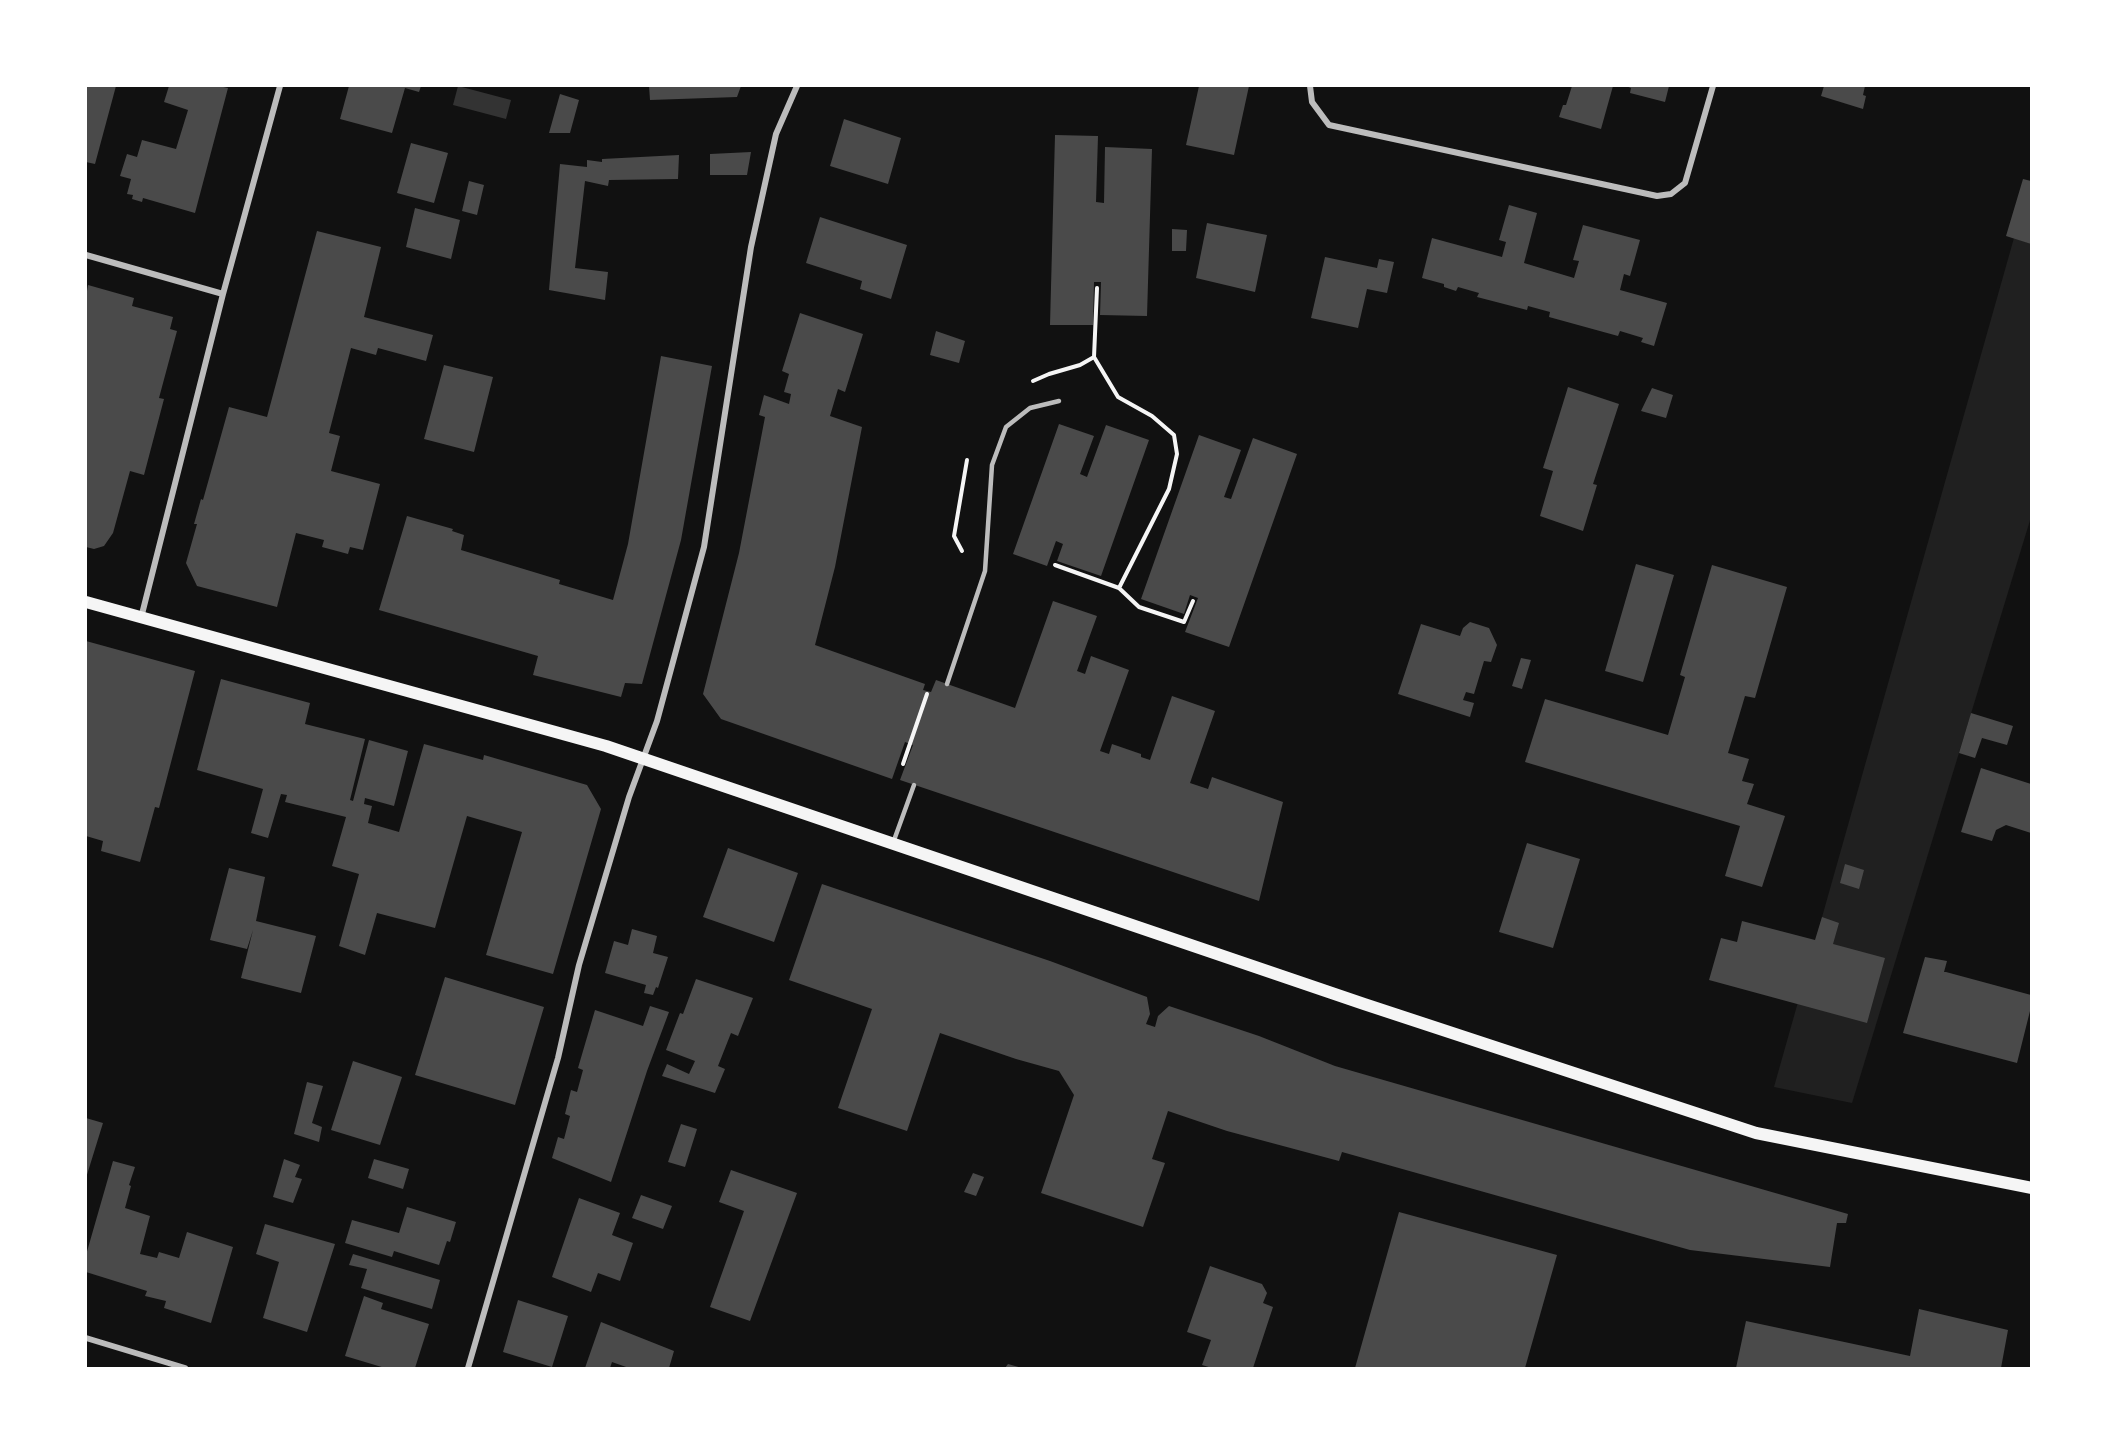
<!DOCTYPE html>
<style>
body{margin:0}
#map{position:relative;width:2117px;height:1454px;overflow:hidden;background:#111;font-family:Figtree,sans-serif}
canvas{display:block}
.frame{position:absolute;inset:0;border:87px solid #fff;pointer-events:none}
</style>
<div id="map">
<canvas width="2117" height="1454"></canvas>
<div class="frame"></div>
</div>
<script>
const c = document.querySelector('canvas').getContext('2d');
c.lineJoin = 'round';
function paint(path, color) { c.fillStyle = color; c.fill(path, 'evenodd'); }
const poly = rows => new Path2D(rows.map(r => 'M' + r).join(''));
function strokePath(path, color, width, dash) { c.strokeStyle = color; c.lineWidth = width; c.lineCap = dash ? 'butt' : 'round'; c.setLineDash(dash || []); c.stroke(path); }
const green = poly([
 [2014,238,2031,244,2031,517,1852,1103,1774,1087]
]);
const water = poly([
 [458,86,511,100,506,119,453,105]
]);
const building = poly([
 [86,86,116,86,95,164,86,162],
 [169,86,219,86,228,88,195,213,143,198,142,202,132,199,133,195,127,194,131,179,120,176,127,154,137,157,142,140,176,149,188,110,164,102],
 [349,86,421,86,419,92,405,88,392,133,340,119],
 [649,86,741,86,737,97,650,100],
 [1199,86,1249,86,1234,155,1186,145],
 [1572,86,1613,86,1601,129,1559,117,1563,105,1566,105],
 [1626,86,1669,86,1665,102,1630,93,1631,88],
 [1824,86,1865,86,1863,95,1866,96,1863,109,1821,96],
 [560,94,579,100,570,133,549,133],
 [844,119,901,138,888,184,830,166],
 [1055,135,1098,136,1096,202,1104,203,1105,147,1152,149,1147,316,1100,315,1101,282,1094,282,1093,325,1050,325],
 [411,143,448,153,434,203,397,193],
 [751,152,747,175,710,175,710,154],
 [679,155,678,179,609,180,608,186,585,181,575,268,608,272,605,300,549,290,560,164,587,167,587,160,602,162,602,159],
 [2023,179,2031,181,2031,244,2006,236],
 [469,181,484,185,477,215,462,211],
 [1509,205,1537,213,1524,263,1574,278,1579,261,1573,260,1583,225,1640,240,1630,276,1624,274,1620,290,1667,303,1654,346,1641,342,1643,338,1620,331,1618,336,1549,317,1550,312,1528,306,1527,310,1477,297,1479,293,1458,287,1456,291,1444,287,1444,284,1422,278,1432,238,1502,257,1506,242,1499,240],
 [415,208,460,220,451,259,406,247],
 [820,217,907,245,891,299,860,289,862,281,806,263],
 [1207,223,1267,235,1255,292,1196,278],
 [1172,229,1187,230,1186,251,1172,251],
 [317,231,381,247,364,317,433,335,426,361,378,348,376,355,351,348,329,433,340,436,331,471,380,484,363,550,350,547,348,554,322,547,324,540,296,533,277,607,197,586,186,563,197,524,194,524,201,499,203,500,229,407,267,417],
 [1325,257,1377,268,1379,259,1394,262,1387,293,1367,289,1358,328,1311,318],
 [88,285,134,298,132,306,173,317,170,329,177,331,159,398,164,399,144,475,130,471,113,533,104,546,94,549,86,547,86,297],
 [800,313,863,334,845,392,838,389,830,416,862,427,835,567,815,645,925,684,923,690,931,692,936,680,1015,708,1053,601,1097,616,1077,671,1085,674,1091,656,1129,670,1100,751,1109,754,1112,744,1141,754,1141,757,1150,760,1172,696,1215,711,1190,783,1208,789,1212,777,1283,802,1259,901,900,780,913,745,905,742,892,779,721,719,703,694,739,553,765,417,759,415,764,395,789,404,791,394,784,392,789,374,782,371],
 [936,331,965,341,959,363,930,355],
 [661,356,712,366,681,540,642,684,625,683,621,697,533,675,538,656,379,610,407,516,453,529,452,531,464,535,461,550,560,580,559,584,613,600,628,544],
 [444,365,493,377,474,452,424,439],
 [1568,387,1619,404,1593,484,1597,485,1583,531,1540,516,1553,471,1543,468],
 [1652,388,1673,395,1666,418,1641,411],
 [1059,424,1094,436,1080,474,1087,477,1106,425,1149,440,1101,576,1057,561,1063,544,1056,541,1047,566,1013,554],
 [1199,435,1241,450,1224,497,1231,499,1253,438,1297,454,1229,647,1185,632,1198,598,1190,595,1184,614,1141,599],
 [1636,564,1674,575,1643,682,1605,671],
 [1712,565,1787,587,1755,698,1745,696,1728,753,1749,759,1742,781,1754,784,1747,804,1785,816,1762,887,1725,876,1740,826,1525,762,1545,699,1668,735,1685,677,1680,675],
 [1470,622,1489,628,1497,645,1491,662,1484,661,1474,694,1466,692,1463,700,1474,703,1470,717,1398,694,1421,624,1460,636,1463,628],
 [86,641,195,671,159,808,155,807,140,862,101,851,103,841,86,836],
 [1521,658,1531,660,1522,689,1512,686],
 [221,679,310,703,305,724,365,739,350,800,353,801,369,740,408,751,394,806,365,798,364,804,372,806,368,823,399,832,424,744,483,760,484,755,587,785,601,809,553,974,486,955,522,832,467,816,435,928,377,913,365,955,339,946,359,874,332,866,346,817,285,802,287,795,281,794,268,838,251,833,263,789,197,770],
 [1971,713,2013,726,2007,745,1982,738,1975,758,1959,753],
 [1981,768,2031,784,2031,833,2006,825,1996,830,1992,841,1961,832],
 [1527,843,1580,859,1553,948,1499,932],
 [728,848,798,873,774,942,703,917],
 [1845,864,1864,870,1859,889,1840,883],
 [229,868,265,877,256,921,316,936,301,993,241,978,253,930,247,949,210,940],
 [822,884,1050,961,1147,997,1150,1014,1146,1024,1155,1027,1158,1016,1169,1006,1259,1036,1335,1066,1848,1214,1846,1223,1837,1223,1830,1267,1690,1250,1342,1152,1339,1161,1227,1131,1168,1111,1152,1159,1165,1163,1143,1227,1041,1193,1074,1095,1059,1071,1016,1059,940,1033,907,1131,838,1108,872,1009,789,980],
 [1822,917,1839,923,1833,944,1885,958,1867,1023,1709,980,1721,938,1737,942,1742,921,1815,940],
 [632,929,657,936,653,953,668,957,658,988,656,987,653,995,644,993,646,985,605,973,614,941,628,945],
 [1925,957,1947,961,1944,972,1946,972,2031,995,2031,1007,2017,1063,1903,1033],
 [445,977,544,1007,515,1105,415,1075],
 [696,979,753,998,738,1036,731,1033,718,1066,725,1069,715,1093,662,1076,667,1064,689,1074,695,1061,666,1050,680,1013,683,1014],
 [650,1006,669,1012,647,1071,611,1182,552,1158,558,1137,564,1139,570,1116,565,1114,571,1090,577,1092,583,1070,578,1068,595,1010,643,1026],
 [353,1061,402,1077,380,1145,331,1130],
 [307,1082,323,1086,312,1123,322,1127,319,1142,294,1134],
 [86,1118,103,1123,86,1178],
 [681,1124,697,1129,685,1167,668,1162],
 [284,1159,300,1165,295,1177,302,1179,293,1203,273,1197],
 [374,1159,409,1169,403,1189,368,1178],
 [113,1161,135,1167,129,1185,131,1186,125,1208,150,1216,140,1254,157,1258,159,1252,179,1258,187,1232,233,1247,211,1323,164,1308,166,1301,145,1296,147,1291,86,1272,86,1255],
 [731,1170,797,1193,750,1321,710,1307,744,1211,719,1202],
 [973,1173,984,1177,976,1196,964,1192],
 [641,1195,672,1206,663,1229,632,1218],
 [579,1198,620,1213,612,1235,633,1243,620,1281,598,1273,591,1292,552,1277],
 [407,1207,456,1222,450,1242,447,1241,439,1265,394,1251,392,1257,345,1243,352,1220,399,1233],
 [1399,1212,1557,1255,1525,1368,1355,1368],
 [265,1224,335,1244,307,1332,263,1318,279,1262,256,1254],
 [353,1254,440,1280,432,1309,361,1288,367,1269,349,1265],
 [1210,1266,1262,1284,1267,1293,1263,1303,1273,1307,1253,1368,1212,1368,1202,1365,1211,1340,1187,1332],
 [364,1296,383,1303,381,1309,429,1324,415,1368,385,1368,345,1356],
 [518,1300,568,1316,552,1367,503,1352],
 [1919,1309,2008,1330,2001,1368,1736,1368,1746,1321,1910,1356],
 [601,1322,674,1351,669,1368,629,1368,612,1362,610,1368,585,1368],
 [1008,1364,1022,1368,1005,1368]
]);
const path = poly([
 [1033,381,1049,374,1080,365,1094,357,1097,288],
 [962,551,954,536,967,460],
 [1055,565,1119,588,1169,489,1177,454,1174,435,1152,416,1118,397,1094,357],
 [1119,588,1139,607,1184,622,1193,601],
 [903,764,927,694]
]);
const service = poly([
 [947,684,985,571,992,465,1006,427,1030,408,1059,401],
 [893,843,914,785]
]);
const minor = poly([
 [1310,86,1312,102,1329,125,1657,196,1671,194,1685,183,1713,86],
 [86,255,223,294],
 [141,618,223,294,280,86],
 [86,1338,185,1368],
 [468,1368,558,1058,579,965,629,797,657,721,704,547,751,247,776,134,797,86]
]);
const secondary = poly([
 [86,602,606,746,1364,1004,1756,1133,2032,1188]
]);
paint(green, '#202020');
paint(water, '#333');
paint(building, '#4a4a4a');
strokePath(path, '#f5f5f5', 4);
strokePath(service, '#bcbcbc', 4.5);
strokePath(minor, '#bcbcbc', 6);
strokePath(secondary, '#f5f5f5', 12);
</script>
